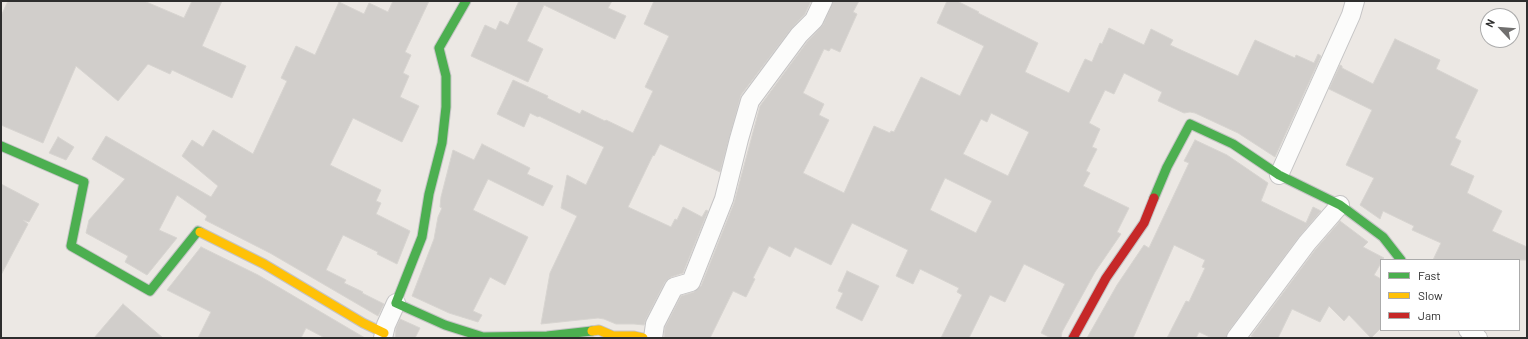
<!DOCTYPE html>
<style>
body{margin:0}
#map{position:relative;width:1528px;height:339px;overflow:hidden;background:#ece8e4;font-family:Barlow,sans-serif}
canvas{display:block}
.frame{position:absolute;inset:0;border:2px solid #2e2e2e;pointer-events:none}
.legend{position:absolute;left:1380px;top:259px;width:140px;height:72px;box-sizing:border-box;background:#fff;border:1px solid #ababab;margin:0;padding:5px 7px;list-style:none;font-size:12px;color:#2e2e2e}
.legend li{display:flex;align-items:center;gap:8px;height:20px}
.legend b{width:20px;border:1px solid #ababab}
.north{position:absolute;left:1480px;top:8px;width:40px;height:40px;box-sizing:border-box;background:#fff;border:1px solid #ababab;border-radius:50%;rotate:296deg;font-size:11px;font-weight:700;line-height:16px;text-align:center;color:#2e2e2e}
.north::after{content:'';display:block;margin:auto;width:14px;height:18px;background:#706f6e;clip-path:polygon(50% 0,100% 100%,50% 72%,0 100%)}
</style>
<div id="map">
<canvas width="1528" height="339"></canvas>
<div class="frame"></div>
<ul class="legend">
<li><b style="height:5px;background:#4caf50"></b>Fast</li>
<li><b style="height:5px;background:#ffc107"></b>Slow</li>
<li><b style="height:5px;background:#c62828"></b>Jam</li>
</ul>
<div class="north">N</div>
</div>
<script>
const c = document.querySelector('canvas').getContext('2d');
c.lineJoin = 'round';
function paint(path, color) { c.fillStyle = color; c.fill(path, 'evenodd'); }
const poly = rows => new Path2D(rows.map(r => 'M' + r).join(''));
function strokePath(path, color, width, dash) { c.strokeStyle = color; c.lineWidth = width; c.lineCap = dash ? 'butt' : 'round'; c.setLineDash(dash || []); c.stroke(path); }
const building = poly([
 [8,1,144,1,184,18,192,1,222,1,202,46,246,66,232,98,172,70,170,74,148,64,118,101,76,66,43,143,1,125,1,16,8,1],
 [393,1,429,1,405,52,411,55,403,73,409,76,400,97,419,106,402,142,353,118,330,165,381,190,376,201,381,203,376,214,410,231,397,264,377,254,378,252,343,235,326,270,346,280,344,283,363,292,362,293,384,304,378,316,270,253,205,220,207,216,177,195,159,230,177,238,147,275,125,262,128,256,86,233,89,220,125,179,92,159,106,136,211,197,218,186,182,156,192,140,203,147,213,130,253,154,287,81,281,78,296,46,315,55,339,2,364,14,369,3,388,12,393,1],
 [519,1,612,1,608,8,626,16,615,39,544,5,527,41,543,49,528,82,471,56,485,25,496,30,500,21,508,25,519,1],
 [654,1,811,1,805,14,791,29,741,95,720,172,660,144,654,156,653,155,628,207,671,227,675,219,677,220,683,207,702,217,706,210,708,211,683,273,671,277,665,282,646,319,644,325,634,324,616,324,604,319,598,318,541,324,550,273,577,216,561,208,567,175,586,185,604,147,539,116,538,117,530,113,524,127,497,114,513,80,548,96,547,98,580,114,582,110,605,121,606,120,633,133,653,91,645,87,669,36,644,24,654,1],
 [833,1,859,1,853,12,857,14,840,52,831,48,829,51,824,49,803,93,824,104,819,115,829,120,803,173,844,193,874,126,890,133,891,131,894,132,921,77,960,96,984,46,937,23,947,1,957,1,979,12,978,13,1038,43,1025,72,1069,93,1085,59,1092,62,1100,43,1102,44,1109,28,1144,45,1151,29,1173,40,1170,45,1238,76,1255,40,1295,58,1296,55,1314,63,1318,54,1321,56,1275,157,1238,133,1195,113,1190,112,1184,113,1158,101,1162,92,1124,73,1114,94,1105,90,1089,123,1100,129,1092,147,1097,149,1086,171,1090,173,1083,186,1129,208,1117,232,1121,234,1095,272,1062,332,1061,338,1051,338,1041,333,1065,284,1024,264,1005,302,990,295,969,338,941,338,962,295,957,292,959,288,920,269,913,284,896,276,908,250,852,223,831,265,795,247,790,257,769,246,753,278,755,279,746,297,733,291,710,338,664,338,665,327,681,296,694,292,701,286,734,203,760,106,807,42,823,25,833,1],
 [991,113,1029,132,1008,176,963,154,981,119,987,122,991,113],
 [945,178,992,201,976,233,930,210,945,178],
 [1395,39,1440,60,1436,69,1478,90,1455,138,1461,141,1450,165,1474,176,1467,193,1502,211,1492,231,1527,247,1527,260,1433,260,1441,243,1412,230,1414,226,1383,211,1380,219,1360,205,1374,178,1346,165,1372,110,1329,89,1340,65,1342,66,1342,68,1373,84,1395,39],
 [58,137,74,147,66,160,49,153,58,137],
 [1195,140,1227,155,1268,183,1261,201,1306,223,1313,207,1321,211,1299,237,1228,332,1226,338,1212,338,1199,332,1196,338,1167,338,1186,301,1189,302,1205,268,1202,267,1205,260,1174,245,1133,338,1087,338,1117,285,1144,245,1149,248,1189,163,1184,161,1195,140],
 [482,144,530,168,527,174,553,186,543,206,488,179,473,210,528,237,505,285,490,277,473,311,482,315,478,322,449,313,412,296,434,239,438,217,442,208,440,207,441,197,453,150,474,160,482,144],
 [1,184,39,204,29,222,23,220,28,224,1,275,1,184],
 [1340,221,1368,242,1363,247,1384,258,1381,260,1381,263,1374,275,1381,279,1381,328,1371,338,1349,315,1344,321,1329,306,1320,322,1292,309,1278,338,1256,338,1251,336,1315,250,1340,221],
 [201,247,258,275,365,338,325,338,306,328,301,338,198,338,211,312,167,290,201,247],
 [847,271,879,286,862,321,836,308,843,293,838,291,847,271],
 [123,304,163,338,94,338,123,304],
 [400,319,420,328,415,338,395,338,396,328,400,319]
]);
const street = poly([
 [1279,175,1351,15,1355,1],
 [1468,330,1478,338],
 [383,338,386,325,396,303],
 [653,338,655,324,674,287,691,282,724,199,739,139,750,101,799,35,814,20,823,1],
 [1236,338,1307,243,1340,205]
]);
const fast = poly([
 [466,1,439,48,446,76,446,107,442,143,429,194,422,237,396,303,445,325,483,337,547,336,592,331],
 [1,146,84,182,71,246,150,291,198,231,200,232],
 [1154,198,1167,167,1190,124,1233,144,1279,175,1340,205,1383,237,1401,260]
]);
const slow = poly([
 [200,232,264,264,363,323,384,333],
 [592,331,599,330,613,336,634,336,643,338]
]);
const jam = poly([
 [1073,338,1106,278,1144,223,1154,198]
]);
paint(building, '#d1cecb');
strokePath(building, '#d7d4d0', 1);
strokePath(street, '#c5c4c5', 20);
strokePath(fast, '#c5c4c5', 11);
strokePath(slow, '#c5c4c5', 11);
strokePath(jam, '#c5c4c5', 11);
strokePath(street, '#fcfcfb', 18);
strokePath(fast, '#4caf50', 9);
strokePath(slow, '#ffc107', 9);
strokePath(jam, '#c62828', 9);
</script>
